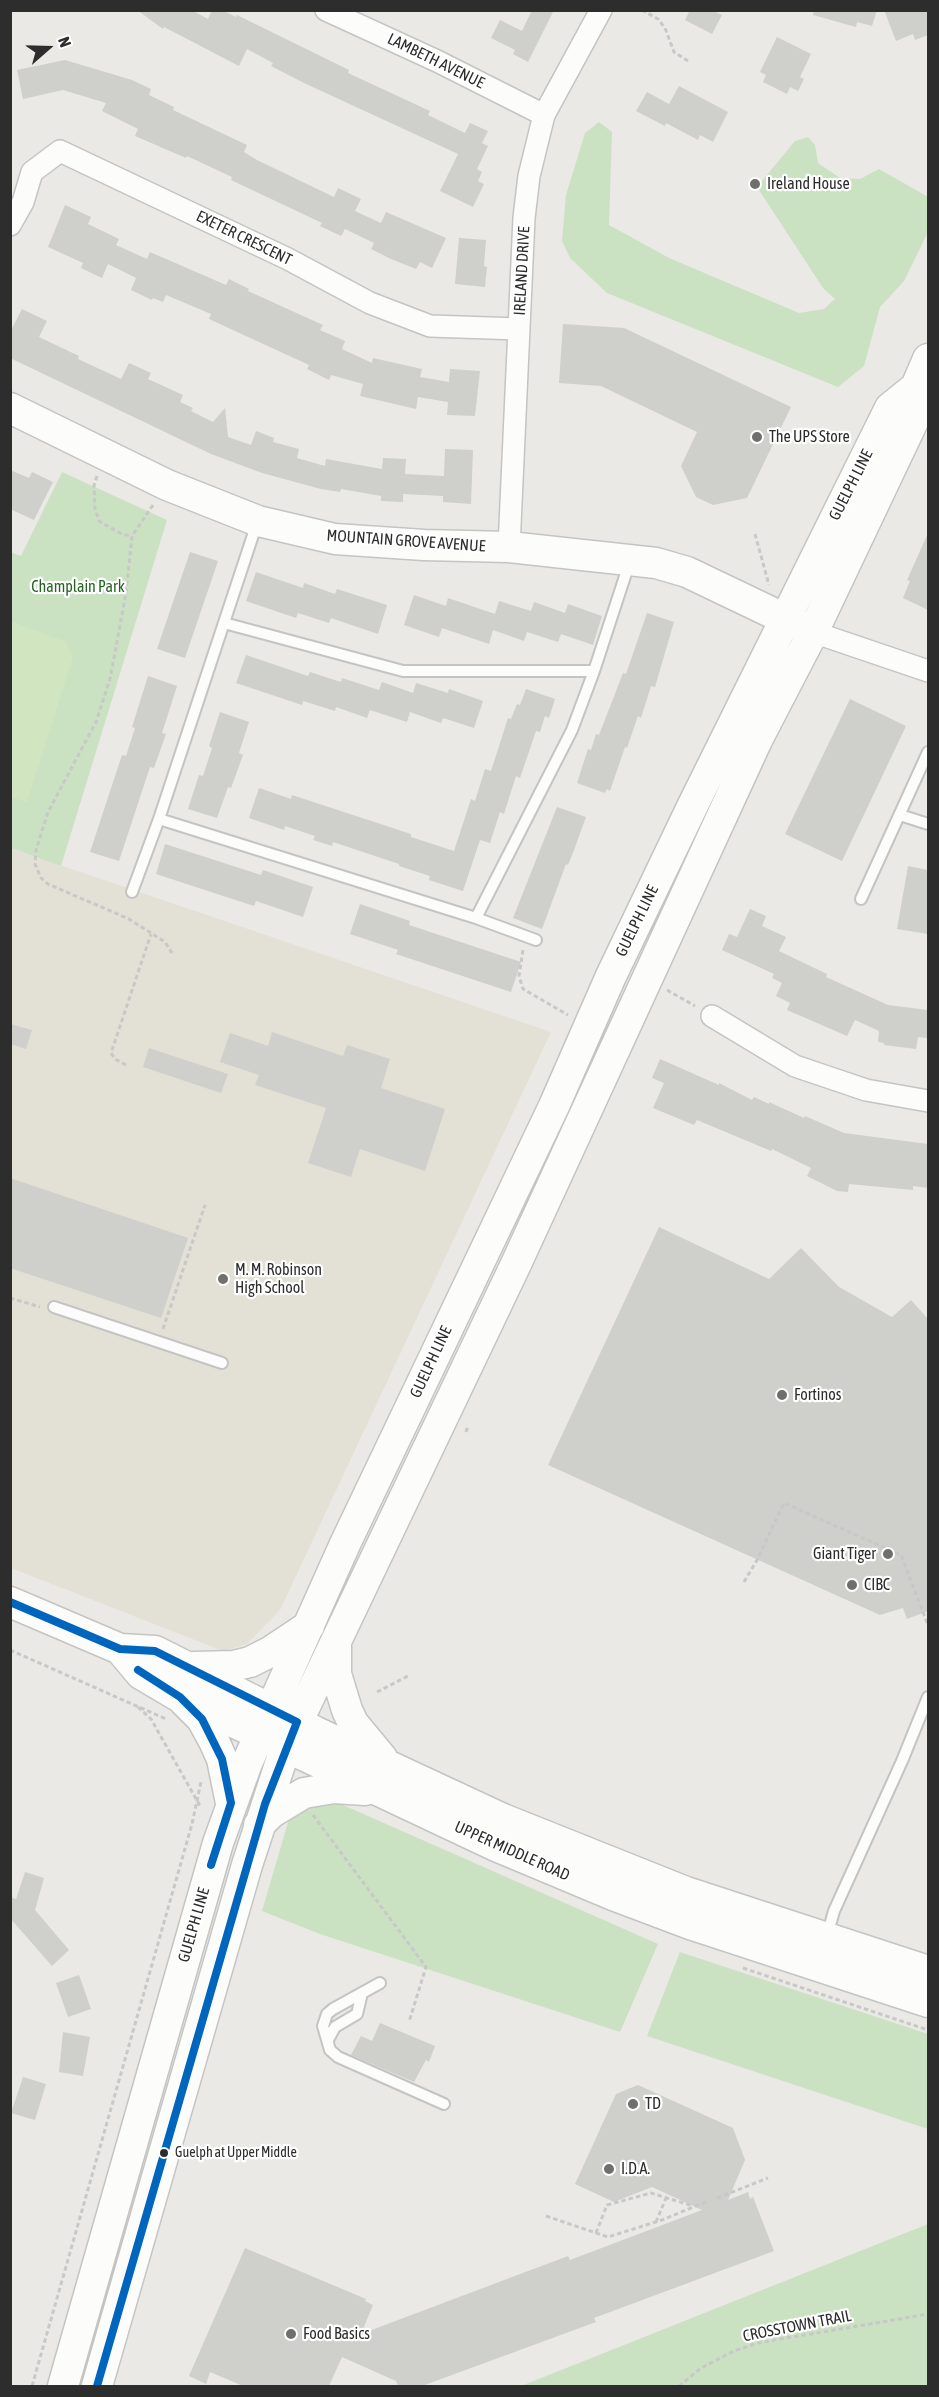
<!DOCTYPE html>
<style>
body{margin:0}
#map{position:relative;width:939px;height:2397px;overflow:hidden;background:#eae9e5;font-family:"Asap Condensed",sans-serif}
canvas{display:block}
.frame{position:absolute;inset:0;border:12px solid #2d2d2d;pointer-events:none}
.north{position:absolute;left:18px;top:18px;width:60px;height:60px;-webkit-text-stroke:4px #fff;paint-order:stroke;rotate:70deg;font-size:16px;font-weight:700;line-height:24px;text-align:center;color:#2d2d2d}
.north::after{content:'';display:block;margin:auto;width:21px;height:27px;background:#2d2d2d;clip-path:polygon(50% 0,100% 100%,50% 72%,0 100%)}
</style>
<div id="map">
<canvas width="939" height="2397"></canvas>
<div class="frame"></div>
<div class="north">N</div>
</div>
<script>
const c = document.querySelector('canvas').getContext('2d');
c.lineJoin = 'round';
function paint(path, color) { c.fillStyle = color; c.fill(path, 'evenodd'); }
const poly = rows => new Path2D(rows.map(r => 'M' + r).join(''));
function strokePath(path, color, width, dash) { c.strokeStyle = color; c.lineWidth = width; c.lineCap = dash ? 'butt' : 'round'; c.setLineDash(dash || []); c.stroke(path); }
function drawText(font, color, halo, rows, align = 'center') {
  c.font = font + ' "Asap Condensed",sans-serif'; c.lineWidth = 4.5; c.setLineDash([]); c.textBaseline = 'middle'; c.strokeStyle = halo; c.fillStyle = color; for (const [text, x, y, turn = 0] of rows) {
    c.save(); c.translate(x, y); c.rotate((+turn || 0) * Math.PI / 180); c.textAlign = isNaN(turn) ? turn : align; if (halo) c.strokeText(text, 0, 0); c.fillText(text, 0, 0); c.restore();
  }
}
const education = poly([
 [10,848,551,1032,280,1610,247,1644,223,1651,11,1568]
]);
const green = poly([
 [599,122,612,132,609,225,669,258,799,313,824,309,835,299,823,288,757,187,795,141,808,137,815,145,818,163,840,178,860,179,879,169,928,197,928,232,904,281,880,307,864,366,838,387,607,293,570,258,562,241,566,195,585,133],
 [62,472,167,520,61,866,11,848,10,552,21,556],
 [334,1801,658,1944,620,2032,320,1934,262,1911,289,1819,305,1808],
 [680,1952,928,2034,928,2129,647,2036],
 [928,2224,928,2386,521,2386]
]);
const pitch = poly([
 [11,621,66,642,73,657,27,802,11,797]
]);
const building = poly([
 [137,10,191,10,208,19,212,10,222,10,236,17,237,15,349,70,348,73,430,111,428,115,465,133,470,123,488,131,482,143,488,146,477,169,482,172,478,181,484,184,473,207,440,191,458,154,304,83,271,66,273,63,247,49,239,66,164,27,163,29],
 [532,10,554,10,528,62,513,54,515,50,491,38,500,20,522,31],
 [690,10,712,10,722,15,712,34,685,20],
 [814,10,877,10,872,26,857,22,856,27,813,15],
 [884,10,928,10,928,35,915,40,913,34,896,41],
 [777,37,811,54,800,77,804,79,798,91,790,87,787,94,763,82,766,75,760,72],
 [65,60,132,80,151,89,149,95,174,107,173,110,247,145,244,152,257,160,334,197,338,188,361,199,355,211,381,223,386,212,446,238,432,268,420,262,416,269,391,259,371,249,374,243,345,229,341,236,320,226,322,223,231,180,232,177,187,156,186,158,135,136,138,129,102,111,106,103,63,90,23,99,17,70],
 [679,86,728,112,713,142,700,135,698,140,666,123,665,126,636,111,647,92,669,104],
 [65,205,91,217,88,224,119,239,116,245,147,259,150,252,226,285,229,279,249,289,248,291,323,325,320,330,345,341,342,349,372,363,373,358,422,369,420,377,449,382,450,369,480,371,475,416,447,415,448,402,418,397,416,409,360,396,363,384,331,375,329,380,307,369,309,365,209,319,211,314,166,295,163,302,153,298,152,300,131,290,136,278,108,264,102,278,81,268,83,263,48,247],
 [459,238,486,240,484,266,487,267,485,287,455,284],
 [22,309,47,321,39,337,79,356,78,359,121,379,129,363,151,373,148,379,183,395,180,402,193,408,191,411,213,422,225,408,228,437,251,445,256,431,274,438,273,442,299,449,297,458,325,466,326,459,382,469,383,458,406,459,405,474,444,476,445,449,473,450,471,504,443,502,443,496,403,494,403,502,381,501,381,496,341,489,340,492,321,489,262,473,211,454,10,358,10,332],
 [563,324,624,328,791,407,747,498,713,505,696,497,681,466,697,432,601,386,559,383],
 [10,470,29,478,32,472,53,482,34,520,10,509],
 [928,533,928,610,903,598,910,581,907,580],
 [190,552,218,561,185,658,157,649],
 [256,572,303,588,304,583,335,594,337,589,387,605,378,634,331,618,329,623,298,613,296,618,246,601],
 [414,595,446,606,448,598,495,614,499,601,531,611,534,602,565,613,568,604,602,616,593,645,561,634,558,642,527,632,524,641,493,630,489,644,442,628,439,637,404,625],
 [647,613,674,622,655,687,651,686,641,718,638,716,627,748,625,747,610,791,607,789,605,793,577,783,588,749,591,750,596,734,599,735,623,673,626,674],
 [246,655,308,676,310,672,341,682,342,678,379,690,382,682,413,693,416,683,448,693,449,689,483,701,474,728,443,718,441,723,410,712,407,722,370,710,367,718,336,707,335,711,303,701,302,705,236,683],
 [148,676,177,686,162,733,166,734,154,768,150,767,119,861,90,852,122,755,126,756,135,728,132,727],
 [526,689,555,699,549,718,545,716,540,732,536,731,520,778,516,776,504,814,500,812,490,843,480,840,463,891,429,880,430,876,399,866,399,864,333,842,332,846,313,840,315,836,285,826,284,830,249,818,259,788,291,799,292,795,411,834,411,837,454,851,471,799,475,801,485,769,491,771,508,718,511,719,517,704,520,705],
 [850,699,906,726,842,861,785,834],
 [220,712,249,722,239,753,243,755,231,788,228,787,217,818,188,809,199,775,203,776,212,748,209,746],
 [557,807,586,817,574,850,568,865,566,864,542,929,513,918],
 [165,844,261,875,263,870,313,887,303,917,256,901,254,906,156,874],
 [908,866,928,870,928,934,897,929],
 [360,904,410,921,409,925,521,962,511,992,396,954,398,950,350,934],
 [750,909,766,916,762,926,786,937,779,951,827,974,826,977,888,1005,928,1010,927,1038,918,1037,916,1049,884,1045,884,1043,878,1042,879,1031,855,1020,847,1036,787,1010,790,1003,776,996,782,983,772,978,774,974,722,950,729,934,737,937],
 [10,1024,32,1030,26,1049,10,1044],
 [272,1032,343,1056,347,1045,390,1059,381,1088,445,1109,425,1171,360,1149,351,1177,308,1163,326,1108,255,1085,259,1075,220,1062,230,1033,268,1046],
 [149,1048,228,1074,221,1093,143,1067],
 [660,1059,719,1085,719,1083,752,1100,754,1097,769,1104,769,1102,804,1118,805,1116,844,1133,928,1144,928,1188,913,1186,913,1190,849,1184,848,1192,837,1191,807,1176,811,1168,772,1149,771,1151,697,1120,694,1125,653,1108,664,1083,652,1078],
 [10,1178,188,1238,161,1318,10,1268],
 [659,1227,769,1279,801,1248,839,1287,892,1317,911,1300,928,1319,928,1611,907,1619,903,1608,880,1615,548,1465],
 [25,1872,44,1878,35,1910,69,1950,52,1966,10,1918,10,1897,16,1899],
 [79,1975,91,2009,68,2017,56,1983],
 [380,2023,435,2046,429,2062,426,2060,414,2082,351,2055,361,2036,372,2041],
 [63,2032,90,2037,83,2076,59,2072],
 [23,2077,46,2084,35,2120,11,2113],
 [638,2085,733,2128,745,2160,728,2200,748,2192,750,2199,753,2197,774,2251,594,2318,596,2322,422,2386,398,2386,396,2381,342,2357,329,2386,243,2386,210,2372,206,2384,189,2376,245,2248,366,2299,365,2301,373,2305,361,2334,568,2256,570,2260,702,2210,652,2187,614,2202,575,2184,616,2094]
]);
const path = poly([
 [642,10,658,19,665,28,674,52,688,61],
 [97,476,94,485,95,510,100,522,122,534,132,536],
 [153,505,132,536,126,593,110,679,96,722,48,812,36,850,35,864,41,878,48,884,129,919,165,942,172,953],
 [755,534,769,585],
 [523,950,519,976,523,989,568,1015],
 [667,990,695,1006],
 [126,1065,115,1059,111,1053,151,934],
 [10,1298,40,1307],
 [163,1329,205,1205],
 [466,1432,468,1426],
 [744,1582,757,1560,784,1503,901,1555,928,1625],
 [10,1650,166,1719],
 [377,1692,410,1675],
 [138,1707,151,1719,200,1806],
 [313,1815,426,1967,409,2022],
 [743,1968,928,2030],
 [717,2198,768,2178],
 [546,2216,608,2237,662,2220,708,2201],
 [656,2222,666,2198],
 [596,2233,607,2205,651,2193,693,2206],
 [32,2386,192,1824,201,1782],
 [679,2386,701,2368,734,2351,758,2343,928,2314]
]);
const lane = poly([
 [224,623,403,671,594,671],
 [900,815,928,824],
 [159,819,476,918,536,940],
 [132,892,159,819,257,523],
 [861,899,928,752],
 [476,918,572,730,594,671,630,561],
 [54,1307,222,1363],
 [827,1936,834,1911,902,1761,928,1697],
 [380,1983,333,2009,327,2014,323,2026,330,2050,338,2057,444,2104],
 [328,2040,335,2027,357,2014,362,1993]
]);
const street = poly([
 [326,10,437,61,544,115],
 [10,225,23,202,32,172,60,151,288,259,370,303,430,326,519,329],
 [509,547,524,218,529,176,544,115,601,10],
 [813,632,928,671],
 [712,1016,795,1066,866,1090,928,1101]
]);
const secondary = poly([
 [10,408,167,485,258,521,335,539,424,545,509,547,656,563,687,572,802,627],
 [10,1602,120,1649,155,1651,316,1732,503,1819,686,1892,928,1971],
 [336,1646,336,1674,347,1710,353,1723,382,1758],
 [120,1649,141,1674,180,1697,496,1846,613,1895,690,1924,928,2002],
 [194,1667,233,1666,250,1662,270,1652,309,1626],
 [184,1701,202,1719,214,1741,222,1759,231,1803],
 [259,1825,271,1813,304,1793,334,1788,365,1790],
 [63,2386,218,1843,247,1763,345,1544,554,1106,611,976,692,807,890,408,916,387],
 [97,2386,247,1865,286,1746,516,1264,757,740,813,632,916,415,916,387,928,359]
]);
const bus1 = poly([
 [10,1602,120,1649,155,1651,297,1722,265,1804,97,2386],
 [138,1670,180,1697,202,1719,222,1759,231,1803,211,1865]
]);
const markers = [
 [755,184,6,"#6f6f6d"],
 [757,437,6,"#6f6f6d"],
 [223,1279,6,"#6f6f6d"],
 [782,1395,6,"#6f6f6d"],
 [888,1554,6,"#6f6f6d"],
 [852,1585,6,"#6f6f6d"],
 [633,2104,6,"#6f6f6d"],
 [164,2153,5,"#2d2d2d"],
 [609,2169,6,"#6f6f6d"],
 [291,2334,6,"#6f6f6d"]
];
const busNames = [
 ["Guelph at Upper Middle",175,2153]
];
const streetNames = [
 ["LAMBETH AVENUE",436,61,26],
 ["EXETER CRESCENT",244,238,26],
 ["IRELAND DRIVE",522,271,-87],
 ["GUELPH LINE",851,485,-63],
 ["MOUNTAIN GROVE AVENUE",406,541,4],
 ["GUELPH LINE",637,921,-64],
 ["GUELPH LINE",431,1362,-65],
 ["UPPER MIDDLE ROAD",512,1851,24],
 ["GUELPH LINE",194,1925,-74],
 ["CROSSTOWN TRAIL",797,2326,-11]
];
const poiNames = [
 ["Ireland House",767,184],
 ["The UPS Store",769,437],
 ["M. M. Robinson",235,1270],
 ["High School",235,1288],
 ["Fortinos",794,1395],
 ["Giant Tiger",876,1554,"right"],
 ["CIBC",864,1585],
 ["TD",645,2104],
 ["I.D.A.",621,2169],
 ["Food Basics",303,2334]
];
const parkNames = [
 ["Champlain Park",78,587]
];
paint(education, '#e3e1d5');
paint(green, '#cae2c2');
paint(pitch, '#d1e5c0');
paint(building, '#cfcfcb');
strokePath(lane, '#c4c4c4', 14);
strokePath(street, '#c4c4c4', 24);
strokePath(secondary, '#c4c4c4', 33);
strokePath(path, '#c8c8c8', 3, [4.5, 3]);
strokePath(lane, '#fcfcfb', 10);
strokePath(street, '#fcfcfb', 21);
strokePath(secondary, '#fcfcfb', 30);
strokePath(bus1, '#0065bd', 8);
for (const [x, y, r, color] of markers) { const dot = new Path2D(); dot.arc(x, y, r, 0, 2 * Math.PI); c.fillStyle = color; c.fill(dot); strokePath(dot, '#fff', 2); }
drawText('14px', '#2d2d2d', '#fff', busNames, 'left');
drawText('16px', '#2d2d2d', '#fff', streetNames);
drawText('16px', '#2d2d2d', '#fff', poiNames, 'left');
drawText('16px', '#266424', '#fff', parkNames);
</script>
